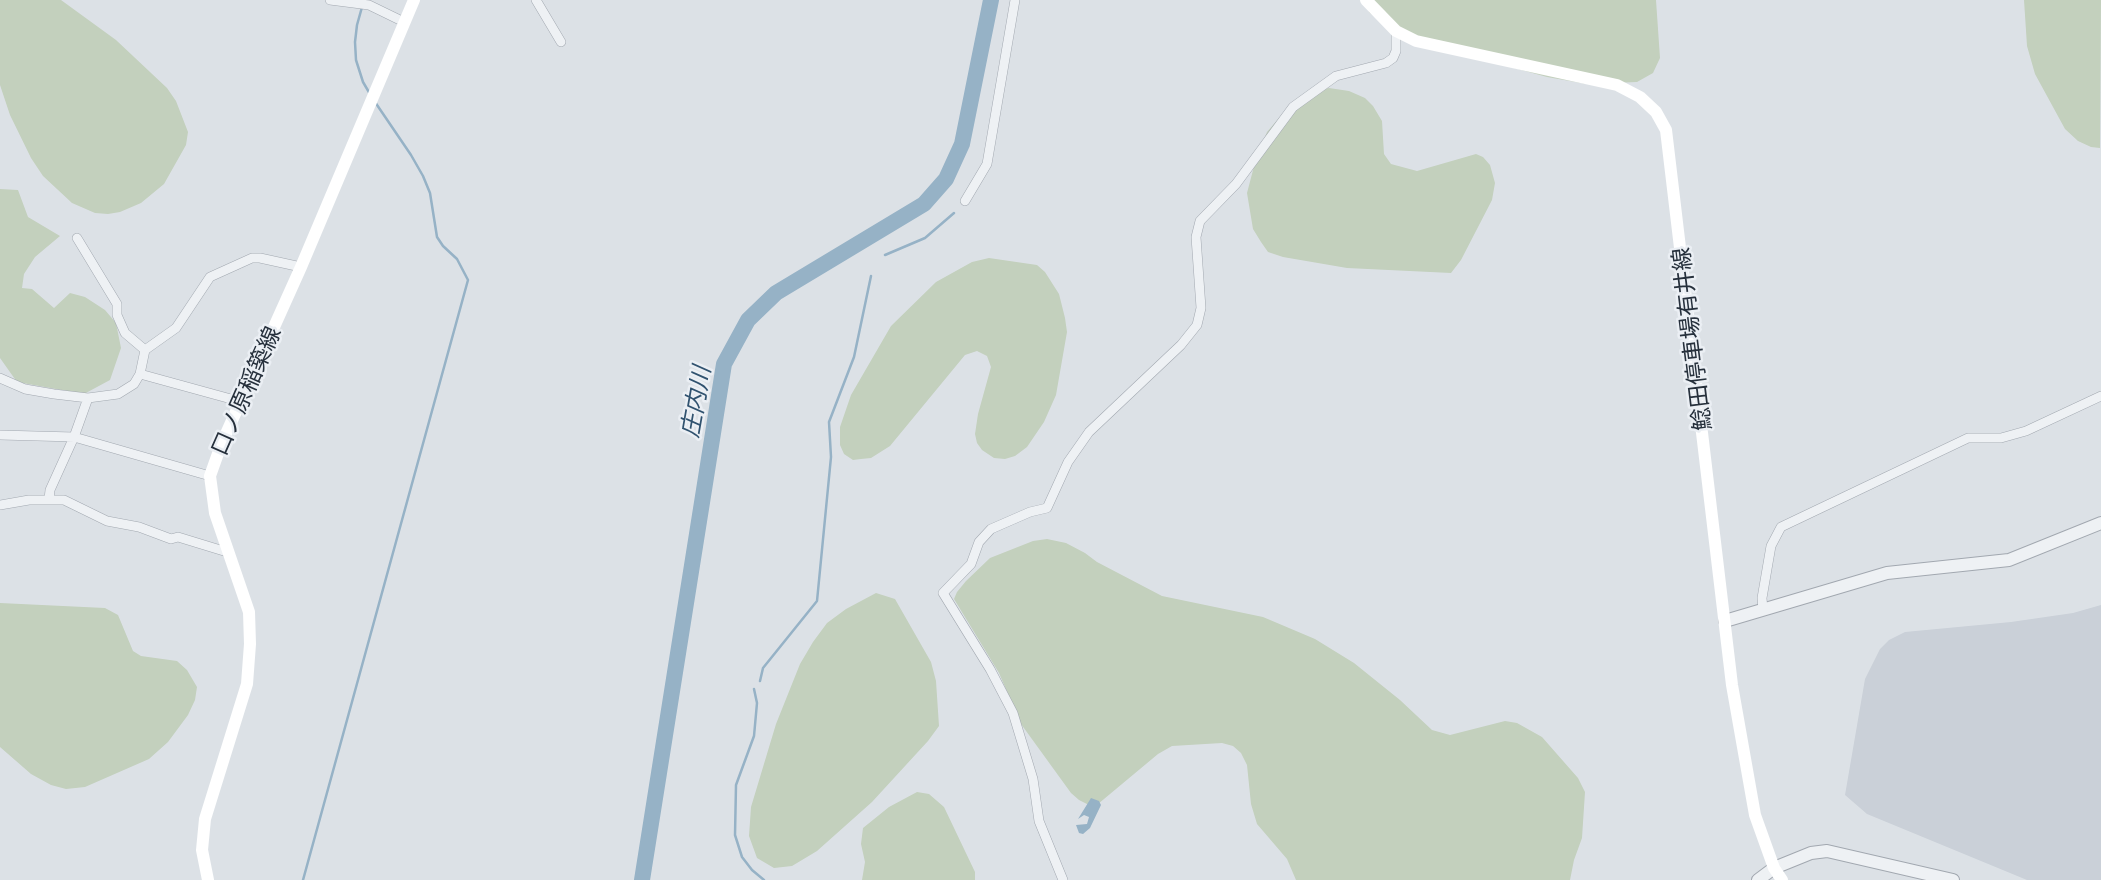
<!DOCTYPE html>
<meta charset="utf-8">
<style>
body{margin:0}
canvas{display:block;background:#dce1e6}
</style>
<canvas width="2101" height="880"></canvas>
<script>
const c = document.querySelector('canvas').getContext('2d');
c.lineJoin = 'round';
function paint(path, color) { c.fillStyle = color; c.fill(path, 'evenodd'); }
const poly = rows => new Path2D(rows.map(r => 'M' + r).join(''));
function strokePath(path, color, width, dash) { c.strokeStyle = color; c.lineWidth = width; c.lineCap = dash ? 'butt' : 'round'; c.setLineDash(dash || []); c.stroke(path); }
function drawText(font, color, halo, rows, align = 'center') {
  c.font = font + ' Ubuntu,"Noto Sans JP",sans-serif'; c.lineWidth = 5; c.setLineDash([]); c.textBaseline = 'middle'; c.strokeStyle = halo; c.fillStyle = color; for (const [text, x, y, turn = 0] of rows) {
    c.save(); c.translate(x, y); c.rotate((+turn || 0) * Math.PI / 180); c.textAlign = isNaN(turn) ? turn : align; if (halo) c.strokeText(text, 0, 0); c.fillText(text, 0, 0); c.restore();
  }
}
const built = poly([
 [2101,605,2101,880,2027,880,1867,814,1845,795,1865,679,1880,649,1889,640,1905,632,2011,622,2073,613]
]);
const green = poly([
 [0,0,61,0,116,40,167,88,176,101,188,132,186,145,164,184,141,203,120,212,108,214,95,213,72,203,43,176,31,158,10,115,0,85],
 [1367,0,1656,0,1660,58,1653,73,1637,82,1587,84,1547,77,1471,56,1382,23,1369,12],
 [2024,0,2101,0,2100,148,2091,147,2078,141,2065,129,2035,74,2027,46],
 [1329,88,1349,91,1365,98,1373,106,1382,121,1384,154,1391,164,1417,171,1476,154,1483,157,1490,165,1495,183,1492,200,1461,260,1451,273,1347,268,1283,257,1268,252,1261,242,1253,229,1247,193,1257,155,1267,132,1285,111,1315,91],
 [0,189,18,190,28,217,60,236,35,257,24,274,22,288,32,289,54,308,70,293,85,297,105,310,116,323,121,348,110,380,84,394,17,382,0,358],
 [989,258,1037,265,1045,272,1059,294,1065,318,1067,332,1056,395,1044,422,1027,447,1015,456,1005,459,994,458,982,450,977,443,975,434,978,414,991,367,987,356,977,351,965,355,890,446,871,458,861,459,853,460,844,454,840,445,840,427,851,395,891,326,936,282,972,262],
 [1047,539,1066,543,1085,553,1097,562,1162,596,1263,617,1315,639,1354,663,1400,700,1432,730,1450,735,1505,721,1517,723,1542,737,1578,778,1585,792,1582,838,1574,860,1570,880,1296,880,1287,859,1257,824,1251,804,1247,765,1241,753,1233,746,1222,743,1172,746,1158,754,1098,804,1091,806,1079,800,1071,793,1021,724,999,673,954,599,957,592,966,581,990,558,1033,541],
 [876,593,895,599,931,662,936,681,939,726,928,741,872,802,817,851,792,866,774,868,757,858,749,836,751,807,776,724,800,664,813,642,827,623,846,609],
 [0,603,105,608,118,615,133,651,141,656,177,661,187,670,197,687,195,700,188,715,168,742,149,759,85,787,66,789,51,785,31,774,0,747],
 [917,792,929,794,944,807,975,872,975,880,862,880,865,862,861,844,863,828,889,807]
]);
const water = poly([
 [1091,798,1099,801,1101,805,1090,828,1083,834,1079,833,1076,825,1087,824,1089,817,1084,815,1078,819]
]);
const stream = poly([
 [364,0,357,25,355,42,356,60,363,82,370,94],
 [885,255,925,238,954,213],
 [760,681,763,668,817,601,831,457,829,422,854,357,871,276],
 [754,689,757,703,754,736,736,785,735,835,742,857,752,870,764,880],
 [303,880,468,280,457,259,443,246,437,237,430,193,423,176,411,155,375,102]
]);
const river = poly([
 [642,880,724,364,748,320,776,293,924,204,946,179,962,144,991,0]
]);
const minor = poly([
 [330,0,369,5,404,22],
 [536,0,561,42],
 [965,201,987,164,1015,0],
 [77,238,117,304,117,315,125,333,145,350],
 [140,374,242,402],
 [0,378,25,389,54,394,88,398,118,394,134,384,140,374,145,350,176,328,210,277,252,258,260,258,301,267],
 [0,435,74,437,210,476],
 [49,499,50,490,74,437,88,398],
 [0,505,29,500,64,500,107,521,139,527,171,539,178,537,227,552],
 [1763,610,1762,598,1771,546,1781,527,1968,438,2001,438,2026,431,2101,396],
 [1063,880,1039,821,1033,779,1013,713,990,669,943,593,971,564,979,542,991,529,1030,512,1047,508,1068,462,1089,432,1181,345,1197,325,1201,308,1196,237,1200,221,1236,184,1293,107,1336,76,1386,63,1393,58,1396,51,1396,31]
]);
const tertiary = poly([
 [1725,621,1887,573,2009,560,2101,523],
 [1758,880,1774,868,1811,853,1827,851,1953,880]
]);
const secondary = poly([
 [1366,0,1396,31,1416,41,1617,85,1640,97,1656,112,1666,130,1732,685,1755,815,1774,868,1782,880],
 [208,880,202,850,205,819,247,684,250,644,249,612,215,513,210,476,221,445,301,267,414,0]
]);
const streetNames = [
 ["鯰田停車場有井線",1692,339,-97],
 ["口ノ原稲築線",246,391,-66]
];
const waterNames = [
 ["庄内川",696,402,-80]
];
paint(built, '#cad0d8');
paint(green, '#c3d0bd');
paint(water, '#96b2c6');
strokePath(stream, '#96b2c6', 2.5);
strokePath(river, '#96b2c6', 16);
strokePath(minor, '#a2a8b0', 10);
strokePath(tertiary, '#a2a8b0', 14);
strokePath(minor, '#eef1f4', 9);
strokePath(tertiary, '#eef1f4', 12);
strokePath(secondary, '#fff', 12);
drawText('23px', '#26303c', '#ebeff4', streetNames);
drawText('italic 24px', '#30526f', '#ebeff4', waterNames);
</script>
